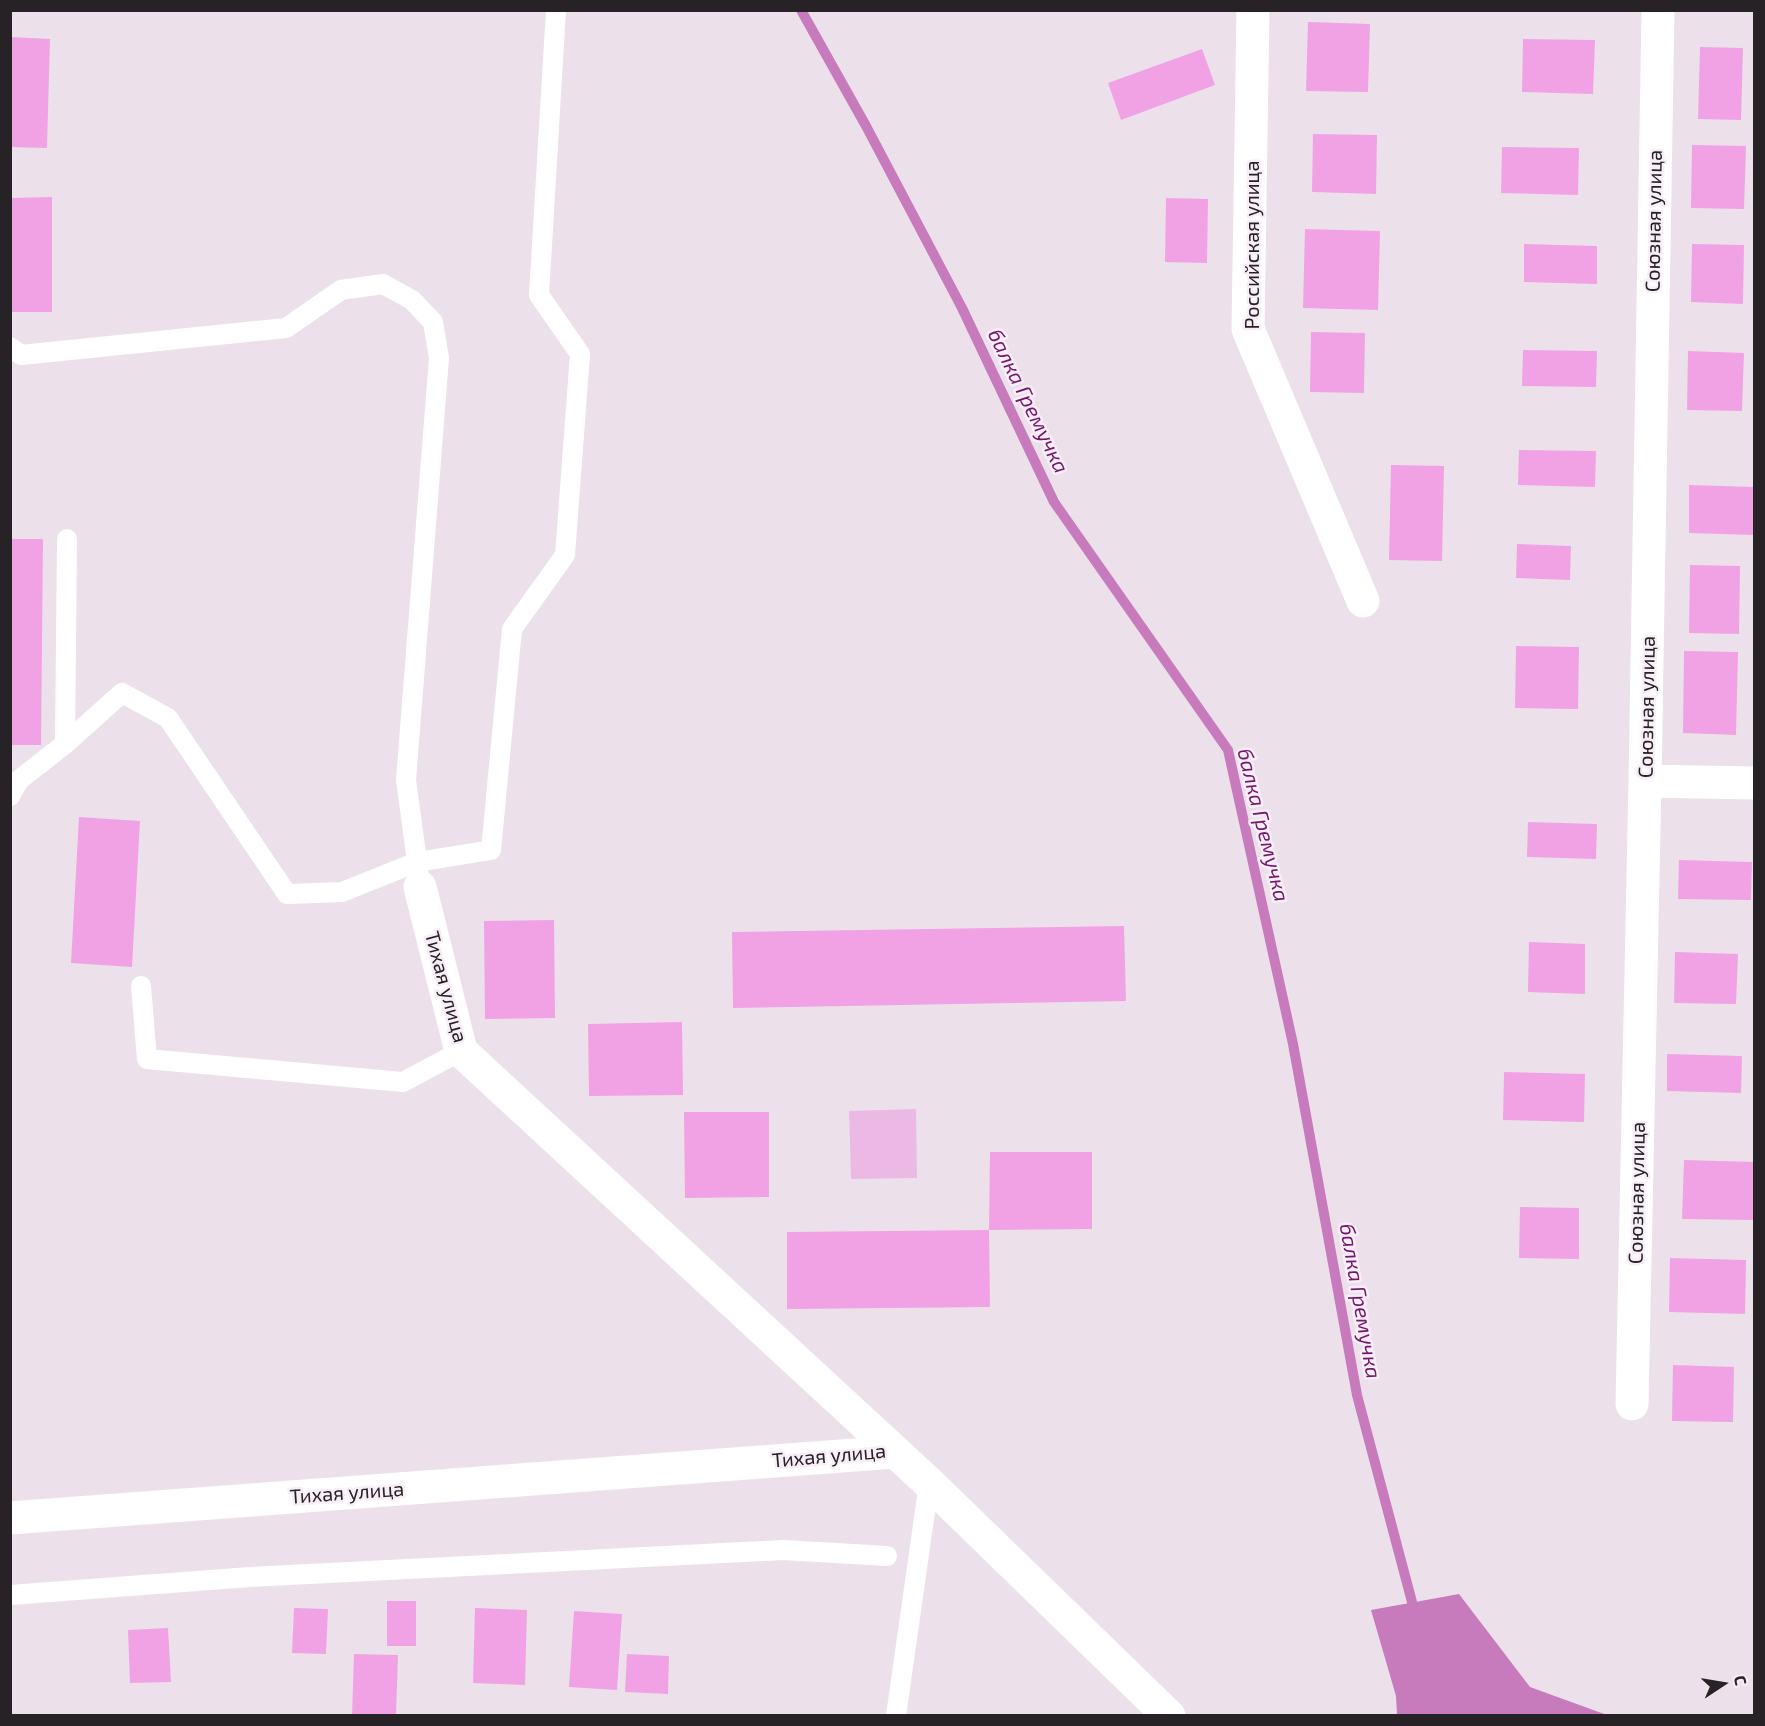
<!DOCTYPE html>
<meta charset="utf-8">
<style>
body{margin:0}
#map{position:relative;width:1765px;height:1726px;overflow:hidden;background:#ece1ea;font-family:"Exo 2",sans-serif}
canvas{display:block}
.frame{position:absolute;inset:0;border:12px solid #262225;pointer-events:none}
.north{position:absolute;left:1693px;top:1654px;width:60px;height:60px;-webkit-text-stroke:4px #f9eef7;paint-order:stroke;rotate:78deg;font-size:16px;font-weight:700;line-height:24px;text-align:center;color:#262225}
.north::after{content:'';display:block;margin:auto;width:21px;height:27px;background:#262225;clip-path:polygon(50% 0,100% 100%,50% 72%,0 100%)}
</style>
<div id="map">
<canvas width="1765" height="1726"></canvas>
<div class="frame"></div>
<div class="north">С</div>
</div>
<script>
const c = document.querySelector('canvas').getContext('2d');
c.lineJoin = 'round';
function paint(path, color) { c.fillStyle = color; c.fill(path, 'evenodd'); }
const poly = rows => new Path2D(rows.map(r => 'M' + r).join(''));
function strokePath(path, color, width, dash) { c.strokeStyle = color; c.lineWidth = width; c.lineCap = dash ? 'butt' : 'round'; c.setLineDash(dash || []); c.stroke(path); }
function drawText(font, color, halo, rows, align = 'center') {
  c.font = font + ' "Exo 2",sans-serif'; c.lineWidth = 5; c.setLineDash([]); c.textBaseline = 'middle'; c.strokeStyle = halo; c.fillStyle = color; for (const [text, x, y, turn = 0] of rows) {
    c.save(); c.translate(x, y); c.rotate((+turn || 0) * Math.PI / 180); c.textAlign = isNaN(turn) ? turn : align; if (halo) c.strokeText(text, 0, 0); c.fillText(text, 0, 0); c.restore();
  }
}
const green = poly([
 [916,1109,917,1178,851,1179,849,1111]
]);
const water = poly([
 [1459,1594,1530,1687,1607,1715,1397,1715,1396,1696,1371,1610]
]);
const stream = poly([
 [801,10,866,126,962,308,1054,502,1228,750,1293,1044,1357,1395,1412,1602]
]);
const building = poly([
 [1308,22,1370,24,1368,92,1306,91],
 [10,37,50,39,47,148,10,147],
 [1523,39,1595,40,1593,94,1522,92],
 [1700,47,1743,48,1741,120,1698,119],
 [1202,49,1215,85,1121,120,1108,83],
 [1313,134,1377,135,1376,194,1312,192],
 [1692,145,1746,146,1744,209,1691,208],
 [1502,147,1579,148,1578,195,1501,193],
 [52,197,52,312,10,312,10,198],
 [1166,198,1208,199,1207,263,1165,262],
 [1305,229,1380,231,1378,310,1303,308],
 [1524,244,1597,246,1597,284,1524,282],
 [1692,244,1744,245,1743,304,1691,302],
 [1311,332,1365,333,1364,393,1310,392],
 [1523,350,1597,351,1596,387,1522,386],
 [1688,351,1744,353,1742,411,1687,410],
 [1519,450,1596,451,1595,487,1518,485],
 [1391,465,1444,466,1442,561,1389,560],
 [1689,485,1754,487,1754,535,1689,533],
 [10,539,43,539,41,745,10,745],
 [1517,544,1571,546,1570,580,1516,578],
 [1690,565,1740,566,1739,634,1689,633],
 [1516,646,1579,647,1578,709,1515,708],
 [1684,651,1738,652,1736,735,1683,733],
 [79,817,140,821,132,967,71,963],
 [1528,822,1597,824,1596,859,1527,857],
 [1679,860,1752,862,1751,900,1678,899],
 [554,920,555,1018,485,1019,484,921],
 [1124,926,1126,1001,733,1008,732,932],
 [1529,942,1585,944,1585,994,1528,992],
 [1675,952,1738,954,1736,1004,1674,1003],
 [682,1022,683,1095,589,1096,588,1024],
 [1667,1054,1742,1056,1741,1093,1667,1091],
 [1504,1072,1585,1074,1584,1122,1503,1120],
 [684,1112,769,1112,769,1197,685,1198],
 [990,1152,1092,1152,1092,1229,989,1230],
 [1684,1160,1754,1162,1754,1220,1682,1219],
 [1520,1207,1579,1208,1579,1259,1519,1258],
 [989,1230,990,1307,787,1309,787,1232],
 [1670,1258,1746,1260,1745,1314,1669,1312],
 [1673,1365,1734,1367,1733,1422,1672,1421],
 [387,1601,416,1601,416,1646,387,1646],
 [294,1608,328,1609,326,1654,292,1653],
 [475,1608,527,1610,525,1685,473,1683],
 [574,1611,622,1614,617,1690,569,1687],
 [168,1628,171,1682,130,1683,128,1630],
 [354,1654,398,1655,396,1716,352,1716],
 [627,1654,669,1656,668,1694,625,1692]
]);
const lane = poly([
 [10,347,21,355,286,328,341,290,383,284,412,300,433,322,439,358,406,780,419,876],
 [67,539,65,744,122,693,168,718,287,894,342,892,417,862,491,850,512,629,565,555,580,354,539,295,556,10],
 [10,796,19,780,65,744],
 [141,986,147,1059,403,1082,461,1051],
 [10,1595,250,1577,783,1550,887,1556],
 [896,1716,929,1483]
]);
const street = poly([
 [1253,10,1248,329,1363,601],
 [1645,781,1754,783],
 [420,887,461,1051,929,1483,1169,1716],
 [1632,1404,1645,781,1658,10],
 [10,1518,895,1452]
]);
const streetNames = [
 ["Союзная улица",1654,221,-89],
 ["Российская улица",1252,245,-90],
 ["Союзная улица",1647,707,-89],
 ["Тихая улица",446,987,75],
 ["Союзная улица",1637,1193,-89],
 ["Тихая улица",829,1456,-5],
 ["Тихая улица",347,1493,-4]
];
const waterNames = [
 ["балка Гремучка",1028,401,64],
 ["балка Гремучка",1263,825,76],
 ["балка Гремучка",1360,1301,80]
];
paint(green, '#ebb9e3');
paint(water, '#c77bbc');
strokePath(stream, '#c77bbc', 10);
paint(building, '#f1a2e5');
strokePath(lane, '#fff', 20);
strokePath(street, '#fff', 33);
drawText('20px', '#262225', '#f9eef7', streetNames);
drawText('italic 21px', '#74186b', '#f9eef7', waterNames);
</script>
